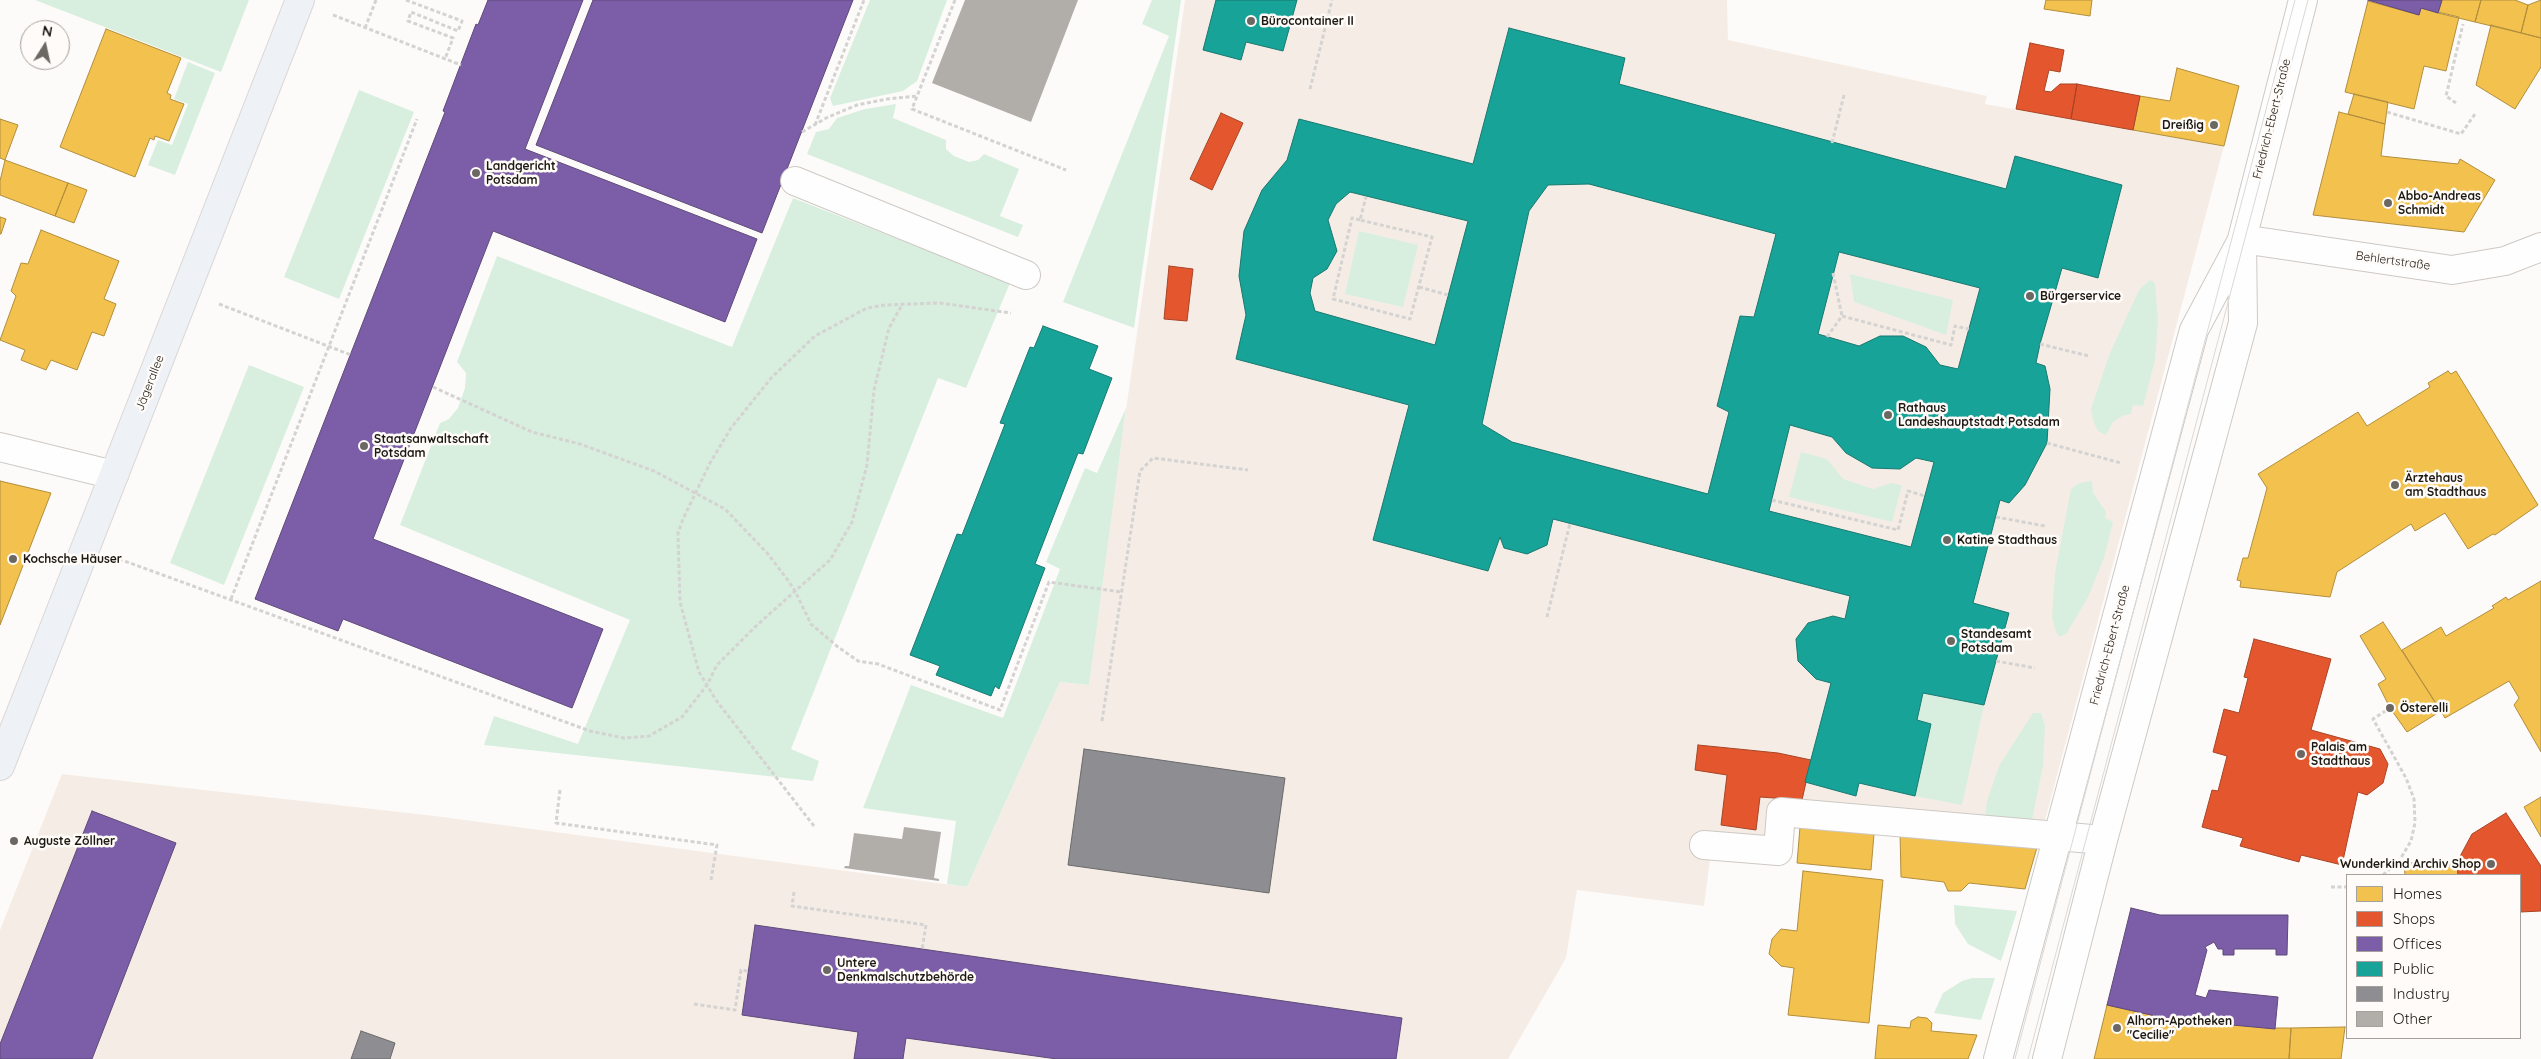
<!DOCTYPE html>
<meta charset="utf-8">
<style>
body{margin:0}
#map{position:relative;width:2541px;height:1059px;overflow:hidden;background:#fdfbf9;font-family:Quicksand,sans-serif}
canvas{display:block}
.legend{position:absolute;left:2346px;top:874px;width:175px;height:165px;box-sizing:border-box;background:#fefbf8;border:1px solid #a4a09c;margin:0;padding:6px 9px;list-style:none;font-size:15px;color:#1d1812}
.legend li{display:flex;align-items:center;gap:10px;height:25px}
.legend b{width:25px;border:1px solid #a4a09c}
.north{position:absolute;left:20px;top:20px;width:50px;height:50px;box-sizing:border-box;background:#fefbf8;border:1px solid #a4a09c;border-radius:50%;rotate:10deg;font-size:14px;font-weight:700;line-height:20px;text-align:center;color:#1d1812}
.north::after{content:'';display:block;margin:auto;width:18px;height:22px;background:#6b6763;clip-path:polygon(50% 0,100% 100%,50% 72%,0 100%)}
</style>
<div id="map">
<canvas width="2541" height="1059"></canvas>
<ul class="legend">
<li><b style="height:14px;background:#f2c14e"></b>Homes</li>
<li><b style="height:14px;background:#e4572e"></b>Shops</li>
<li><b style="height:14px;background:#7b5ea7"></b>Offices</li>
<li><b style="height:14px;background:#17a398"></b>Public</li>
<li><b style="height:14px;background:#8d8d92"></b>Industry</li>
<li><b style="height:14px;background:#b1aeaa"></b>Other</li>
</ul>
<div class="north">N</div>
</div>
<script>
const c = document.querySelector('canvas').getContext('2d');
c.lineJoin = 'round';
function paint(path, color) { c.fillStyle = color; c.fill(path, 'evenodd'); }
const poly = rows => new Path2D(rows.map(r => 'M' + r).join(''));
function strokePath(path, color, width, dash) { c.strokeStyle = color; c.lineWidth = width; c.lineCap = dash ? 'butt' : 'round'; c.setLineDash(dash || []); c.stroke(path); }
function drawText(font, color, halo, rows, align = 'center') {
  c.font = font + ' Quicksand,sans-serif'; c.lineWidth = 5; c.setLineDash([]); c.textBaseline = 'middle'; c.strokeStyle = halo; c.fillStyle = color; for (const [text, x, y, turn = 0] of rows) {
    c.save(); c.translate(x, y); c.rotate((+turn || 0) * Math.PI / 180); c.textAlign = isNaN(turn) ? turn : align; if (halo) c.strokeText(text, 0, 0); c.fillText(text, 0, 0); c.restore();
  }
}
const built = poly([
 [1185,0,1727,0,1728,40,1987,96,1985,104,2224,146,2039,843,1793,825,1788,862,1711,852,1704,906,1577,890,1566,958,1508,1059,0,1059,0,930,62,774,435,816,967,887,1060,682,1089,685,1100,590]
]);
const green = poly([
 [35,0,249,0,221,72],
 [870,0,947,0,917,81,903,91,833,106,830,98],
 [1152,0,1181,0,1134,328,1063,302,1169,36,1142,24],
 [188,62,215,73,175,175,148,165,158,140,172,145,188,104,174,99],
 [359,90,414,112,339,299,284,277],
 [896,104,893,118,946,140,946,149,954,156,969,162,978,160,984,154,1019,169,1000,216,1023,225,1018,237,807,154,816,132,829,129,837,118,865,109],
 [793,198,1010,283,966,388,938,378,791,749,819,761,813,781,484,745,494,716,578,744,630,620,400,525,440,423,449,419,458,408,465,388,466,373,457,362,497,256,732,347],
 [1359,231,1418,245,1403,307,1345,294],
 [1850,274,1953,300,1946,335,1854,302],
 [2150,280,2155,283,2158,320,2155,360,2143,406,2133,405,2131,414,2122,416,2113,422,2106,435,2098,431,2093,420,2091,409,2110,353,2139,290],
 [249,365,304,387,224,585,170,563],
 [1126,408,1089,685,1060,682,967,887,947,884,956,821,863,808,911,685,1003,718,1060,569,1046,562,1085,468,1097,473],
 [1801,452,1827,459,1843,479,1873,489,1891,483,1902,485,1892,522,1789,497],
 [2092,481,2093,493,2106,512,2105,518,2113,522,2104,558,2088,597,2067,633,2060,637,2056,632,2052,617,2055,573,2071,489,2079,483],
 [1923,693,1984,705,1962,805,1915,796,1931,724,1917,720],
 [2033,713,2041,713,2045,726,2043,765,2032,820,1985,816,1987,801,1999,766],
 [1954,905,2017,911,2001,961,1968,944,1955,924],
 [1972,978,1995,978,1981,1020,1934,1013,1943,993,1962,981]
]);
const homes = poly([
 [2046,0,2092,0,2090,16,2044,9,2046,0],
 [2442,0,2481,0,2475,22,2438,13,2442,0],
 [2481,0,2515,0,2528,5,2521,33,2475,22,2481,0],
 [2541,0,2541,38,2521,33,2528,5,2541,0],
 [2368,1,2419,15,2421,8,2459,17,2446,71,2424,66,2414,109,2345,92,2368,1],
 [2491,25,2541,38,2541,67,2515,109,2476,85,2491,25],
 [106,29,181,58,167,93,171,95,170,99,184,104,169,141,155,136,154,140,150,138,135,177,60,147,106,29],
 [2177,68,2239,86,2224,146,2133,130,2140,96,2170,101,2177,68],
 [2354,94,2388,102,2385,124,2348,114,2354,94],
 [2339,112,2385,124,2381,156,2458,164,2460,159,2495,180,2464,232,2313,215,2339,112],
 [0,119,18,125,5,160,0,158,0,119],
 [5,160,68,183,55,216,0,195,0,181,5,160],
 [68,183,87,190,74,223,55,216,68,183],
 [0,217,6,219,1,234,0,234,0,217],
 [41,230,119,261,104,299,116,304,104,336,92,332,77,370,51,360,46,370,21,360,25,350,0,340,16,296,11,291,21,263,28,264,41,230],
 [2448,371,2451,374,2456,371,2538,505,2495,535,2493,534,2468,549,2445,513,2415,531,2411,524,2337,572,2330,597,2240,587,2241,581,2237,580,2243,558,2248,558,2267,488,2258,474,2358,412,2367,426,2430,387,2428,383,2448,371],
 [0,481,51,493,0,625,0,481],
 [2541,581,2541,752,2514,705,2519,698,2509,681,2445,718,2402,650,2441,627,2446,636,2494,608,2492,606,2506,597,2508,600,2541,581],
 [2383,622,2441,711,2407,732,2390,708,2378,684,2386,679,2360,636,2383,622],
 [2541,797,2541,837,2524,807,2541,797],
 [1800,827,1874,834,1871,870,1797,863,1800,827],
 [1900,832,2038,844,2025,889,1969,883,1961,891,1948,891,1944,882,1901,877,1900,832],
 [2457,862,2458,875,2405,875,2404,863,2457,862],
 [1803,871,1883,880,1869,1023,1788,1015,1794,968,1781,966,1769,954,1772,939,1781,929,1797,931,1803,871],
 [2107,1005,2169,1019,2269,1028,2291,1028,2289,1059,2094,1059,2107,1005],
 [1918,1017,1927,1018,1932,1023,1931,1031,1977,1035,1968,1059,1875,1059,1878,1025,1910,1028,1911,1021,1918,1017],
 [2345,1027,2341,1059,2289,1059,2291,1028,2345,1027]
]);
const shops = poly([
 [2030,43,2064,50,2060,72,2049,70,2044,91,2051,92,2060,84,2077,84,2071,119,2016,109,2030,43],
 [2077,84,2140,96,2133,130,2071,119,2077,84],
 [1221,113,1243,123,1212,190,1190,179,1221,113],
 [1169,266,1193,269,1187,321,1164,319,1169,266],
 [2254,639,2331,659,2311,730,2380,749,2388,764,2383,783,2367,795,2358,792,2342,865,2301,855,2299,862,2240,846,2243,838,2202,827,2212,790,2218,791,2227,756,2213,752,2224,709,2239,713,2248,678,2244,677,2254,639],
 [1698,745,1778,753,1811,760,1802,800,1760,797,1756,830,1721,825,1727,775,1695,770,1698,745],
 [2506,813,2541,866,2541,911,2520,912,2520,875,2458,875,2457,862,2472,834,2506,813]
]);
const offices = poly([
 [488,0,583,0,525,149,757,239,725,322,493,231,373,539,603,629,572,708,343,619,338,631,255,599,445,112,443,111,476,24,478,25,488,0],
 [593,0,853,0,762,233,536,145,593,0],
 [2368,0,2442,0,2438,13,2421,8,2419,15,2368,0],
 [92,811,176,843,92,1059,0,1059,0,1044,92,811],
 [2131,908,2160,915,2288,915,2287,955,2276,955,2276,949,2234,949,2234,955,2223,955,2223,949,2218,949,2214,942,2205,947,2207,950,2195,995,2206,998,2209,990,2278,997,2275,1029,2169,1019,2107,1005,2131,908],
 [755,925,1402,1018,1396,1059,1057,1059,906,1038,903,1059,854,1059,858,1032,742,1015,755,925]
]);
const public = poly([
 [1216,0,1297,0,1283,51,1246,42,1241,60,1203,50,1216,0],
 [1509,28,1625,58,1619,84,2006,189,2015,156,2122,185,2098,278,2062,268,2040,344,2036,363,2045,366,2050,389,2047,443,2025,485,2009,503,2000,500,1973,603,2009,613,1984,705,1923,693,1917,720,1931,724,1915,796,1859,783,1856,796,1805,782,1831,683,1816,679,1798,661,1796,639,1808,623,1833,616,1845,619,1850,596,1553,519,1547,545,1527,554,1504,548,1500,537,1488,571,1373,540,1409,405,1236,359,1246,315,1239,276,1244,231,1262,190,1287,160,1299,119,1473,164,1509,28],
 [1589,184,1776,234,1754,317,1740,316,1717,406,1729,412,1708,494,1512,442,1482,424,1529,211,1548,185,1589,184],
 [1350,192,1468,221,1435,345,1315,311,1310,293,1313,278,1327,269,1337,251,1328,220,1336,204,1350,192],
 [1839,252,1980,288,1958,369,1940,365,1926,347,1903,336,1880,336,1859,346,1818,334,1839,252],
 [1790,425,1832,437,1846,453,1872,468,1900,469,1916,458,1934,462,1911,547,1769,511,1790,425],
 [1043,326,1098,346,1089,369,1112,378,1083,454,1078,453,1035,564,1045,568,999,689,995,686,991,696,936,675,940,666,910,655,957,534,962,535,1005,424,1000,423,1030,347,1034,348,1043,326]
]);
const industry = poly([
 [1084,749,1285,778,1269,893,1068,865,1084,749],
 [361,1031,395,1043,390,1059,351,1059,361,1031]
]);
const building = poly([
 [965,0,1078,0,1031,122,932,83],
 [904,827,941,832,934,878,939,879,939,881,844,868,845,866,849,866,854,833,902,839]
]);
const path = poly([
 [406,0,462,21,458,31,411,12,408,21,453,38,445,59],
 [955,0,912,109,1066,170],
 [333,15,461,65],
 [365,28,376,0],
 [1310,89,1332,0],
 [2456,103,2446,96,2463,24],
 [2387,112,2461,134,2475,114],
 [815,125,864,0],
 [802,132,828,117,857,105,887,99,918,96],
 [1832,143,1844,95],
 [1360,220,1352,218,1333,299,1410,319,1432,237,1360,220,1366,197],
 [1833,273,1842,316],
 [1419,287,1448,295],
 [219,304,351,355],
 [1827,337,1842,316,1951,345,1955,326,1969,329],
 [2040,344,2089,356],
 [433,387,532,432,580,444,654,471,725,509,768,554,787,579,795,591,811,624,838,647,858,661,878,664,1000,710,1049,582,1122,592],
 [2047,443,2121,463],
 [1772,500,1898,530,1908,491,1925,496],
 [1996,517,2045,526],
 [119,559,590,731,624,738,649,736,682,717,707,685,717,665,756,626,830,560,852,522,867,465,874,390,889,328,903,303],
 [231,599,417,119],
 [1547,617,1570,523],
 [1996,661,2035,668],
 [1102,721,1140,471,1153,458,1248,470],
 [560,790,556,823,717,845,711,880],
 [814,826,716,700,699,672,680,602,678,533,683,519,710,463,731,428,772,377,815,336,867,308,885,305,940,303,1011,313],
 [2383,875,2399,861,2411,841,2415,823,2414,799,2406,778,2373,719,2390,708],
 [2331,887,2347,887],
 [794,892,792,906,926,925,922,950],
 [694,1004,735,1010,741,970,748,971]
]);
const minor = poly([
 [795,181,1026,275],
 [2242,239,2452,270,2505,261,2541,247],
 [0,447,114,475],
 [1704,845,1778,851,1781,812,2103,840],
 [1998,1059,2194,330,2242,240],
 [2047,1059,2103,840,2243,323,2242,239,2303,0]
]);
const major = poly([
 [0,766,300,0]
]);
const tram = poly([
 [2015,1059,2295,0],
 [2028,1059,2308,0]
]);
const markers = [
 [1251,21,5,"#6b6763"],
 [2214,125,5,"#6b6763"],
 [476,173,5,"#6b6763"],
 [2388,203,5,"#6b6763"],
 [2030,296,5,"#6b6763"],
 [1888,415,5,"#6b6763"],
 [364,446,5,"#6b6763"],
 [2395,485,5,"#6b6763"],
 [1947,540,5,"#6b6763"],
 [13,559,5,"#6b6763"],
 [1951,641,5,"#6b6763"],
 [2390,708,5,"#6b6763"],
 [2301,754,5,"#6b6763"],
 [14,841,5,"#6b6763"],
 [2491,864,5,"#6b6763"],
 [827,970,5,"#6b6763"],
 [2117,1028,5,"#6b6763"]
];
const poiNames = [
 ["Bürocontainer II",1261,21],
 ["Dreißig",2204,125,"right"],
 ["Landgericht",486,166],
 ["Potsdam",486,180],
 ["Abbo-Andreas",2398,196],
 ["Schmidt",2398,210],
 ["Bürgerservice",2040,296],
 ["Rathaus",1898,408],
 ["Landeshauptstadt Potsdam",1898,422],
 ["Staatsanwaltschaft",374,439],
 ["Potsdam",374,453],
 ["Ärztehaus",2405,478],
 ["am Stadthaus",2405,492],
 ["Katine Stadthaus",1957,540],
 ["Kochsche Häuser",23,559],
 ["Standesamt",1961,634],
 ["Potsdam",1961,648],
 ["Österelli",2400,708],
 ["Palais am",2311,747],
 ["Stadthaus",2311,761],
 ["Auguste Zöllner",24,841],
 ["Wunderkind Archiv Shop",2481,864,"right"],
 ["Untere",837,963],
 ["Denkmalschutzbehörde",837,977],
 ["Alhorn-Apotheken",2127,1021],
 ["\"Cecilie\"",2127,1035]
];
const streetNames = [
 ["Friedrich-Ebert-Straße",2272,119,-76],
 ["Behlertstraße",2393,261,8],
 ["Jägerallee",150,383,-69],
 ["Friedrich-Ebert-Straße",2110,645,-75]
];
paint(built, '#f5ede5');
paint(green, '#d8efdf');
paint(homes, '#f2c14e');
strokePath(homes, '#b28e3c', 1);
paint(shops, '#e4572e');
strokePath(shops, '#a84426', 1);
paint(offices, '#7b5ea7');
strokePath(offices, '#5f497a', 1);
paint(public, '#17a398');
strokePath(public, '#197970', 1);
paint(industry, '#8d8d92');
strokePath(industry, '#6b6a6c', 1);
paint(building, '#b1aeaa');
strokePath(minor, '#cdc9c5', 30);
strokePath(major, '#dad8d7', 30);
strokePath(path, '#d4d3d2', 3, [4, 2.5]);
strokePath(minor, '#fffefe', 28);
strokePath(major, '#eef1f6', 28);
strokePath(tram, '#dad9d8', 1);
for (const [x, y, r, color] of markers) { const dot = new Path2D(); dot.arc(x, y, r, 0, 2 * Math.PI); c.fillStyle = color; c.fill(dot); strokePath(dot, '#fefbf8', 2); }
drawText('bold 12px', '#1d1812', '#fefbf8', poiNames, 'left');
drawText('12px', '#1d1812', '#fefbf8', streetNames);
</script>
